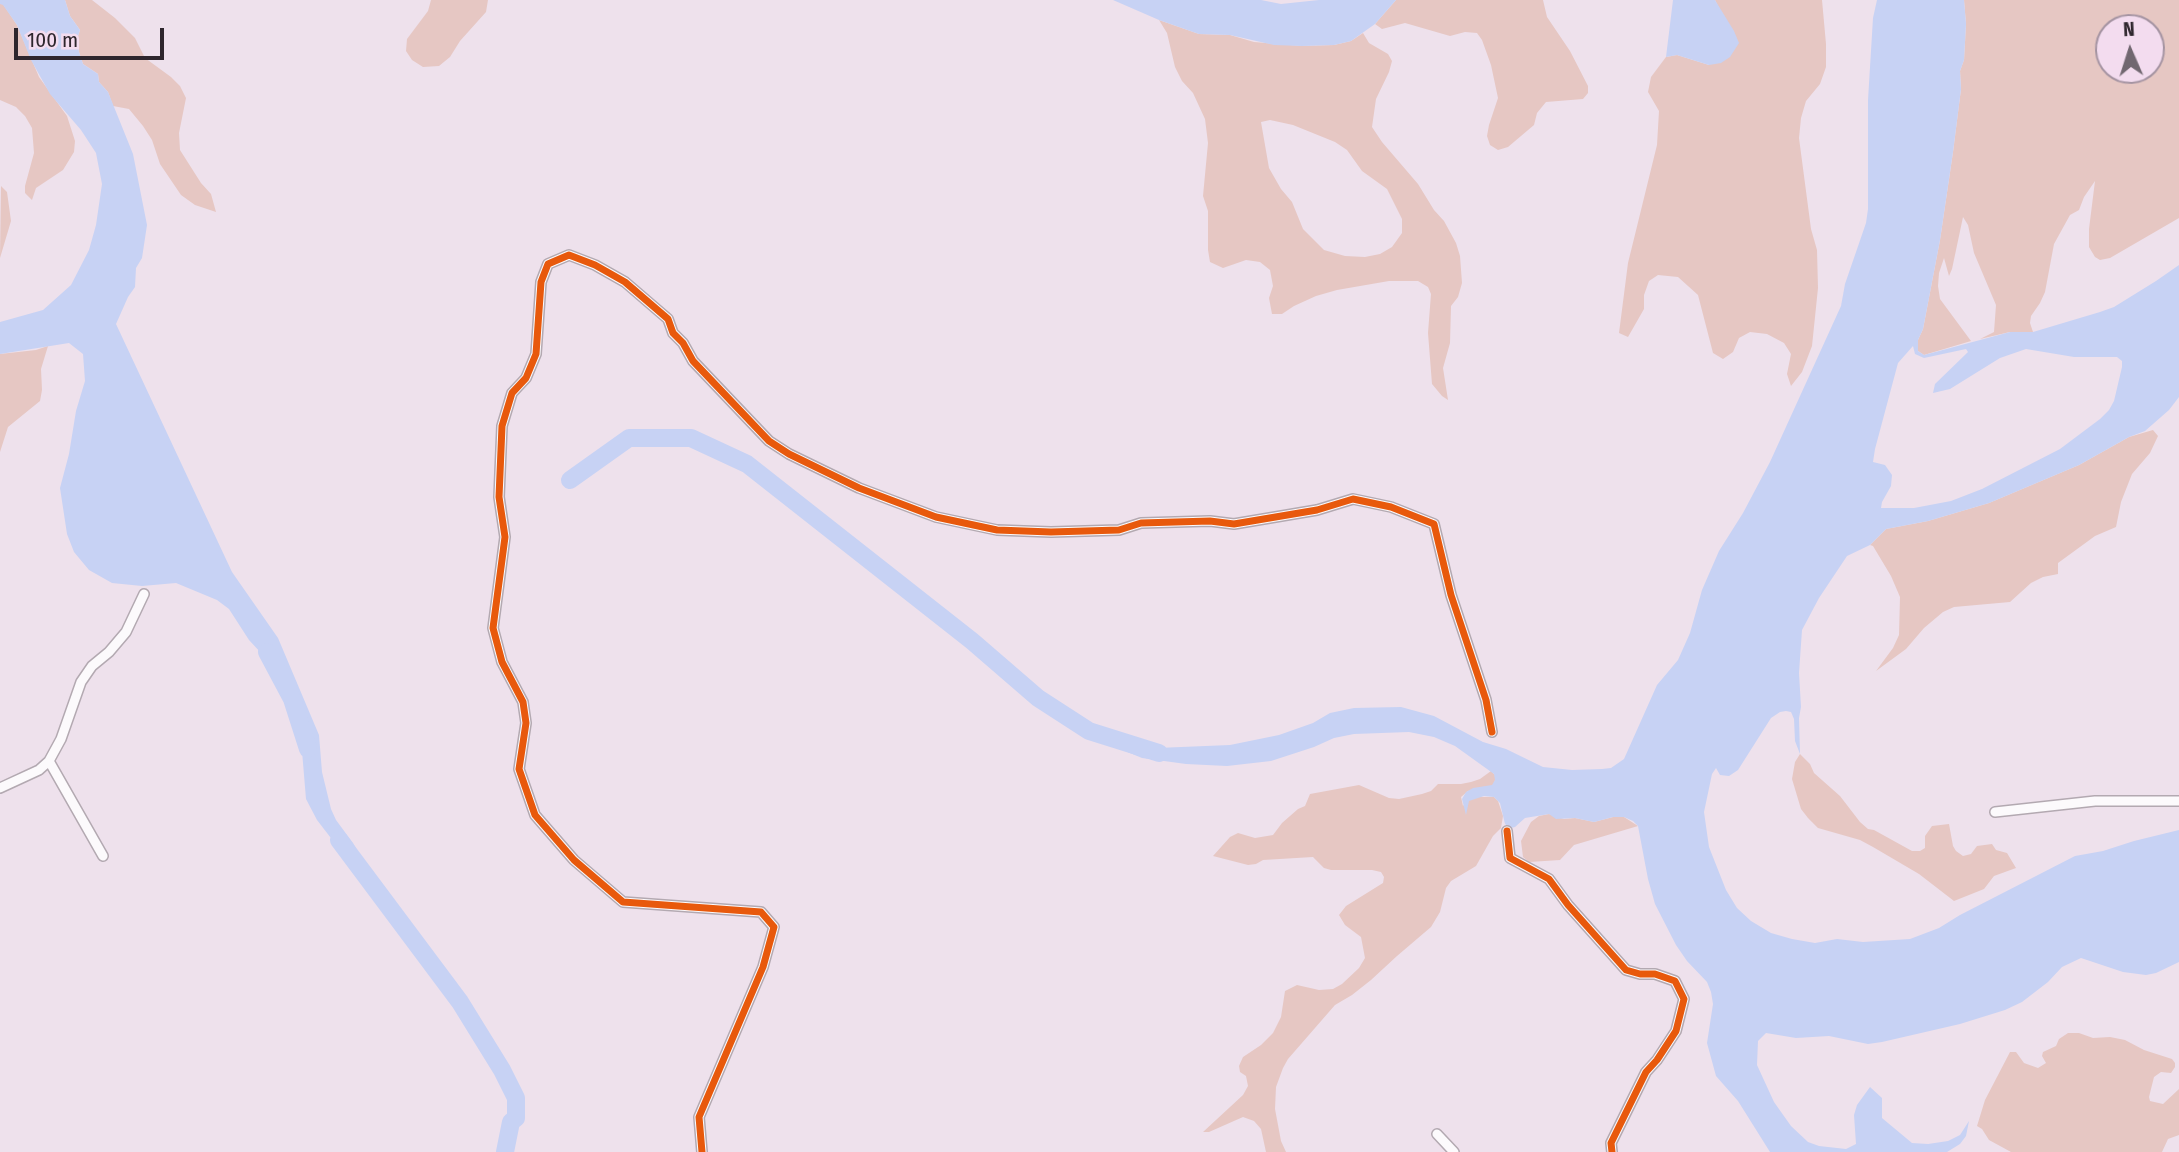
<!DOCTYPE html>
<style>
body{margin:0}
#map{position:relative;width:2179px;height:1152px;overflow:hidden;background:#eee1ec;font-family:"Fira Sans Condensed",sans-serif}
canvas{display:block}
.north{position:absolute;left:2095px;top:14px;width:70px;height:70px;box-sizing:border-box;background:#f3dcef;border:2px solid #a493a1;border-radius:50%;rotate:357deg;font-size:19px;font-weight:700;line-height:28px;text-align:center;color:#2e262d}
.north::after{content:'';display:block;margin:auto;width:24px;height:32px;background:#716770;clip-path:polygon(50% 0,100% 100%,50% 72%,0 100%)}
.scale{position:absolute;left:14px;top:28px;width:150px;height:32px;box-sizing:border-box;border:4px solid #2e262d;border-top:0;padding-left:9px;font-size:21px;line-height:24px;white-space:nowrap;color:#2e262d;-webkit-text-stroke:5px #f3dcef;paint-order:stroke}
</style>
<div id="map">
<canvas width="2179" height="1152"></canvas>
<div class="north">N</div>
<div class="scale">100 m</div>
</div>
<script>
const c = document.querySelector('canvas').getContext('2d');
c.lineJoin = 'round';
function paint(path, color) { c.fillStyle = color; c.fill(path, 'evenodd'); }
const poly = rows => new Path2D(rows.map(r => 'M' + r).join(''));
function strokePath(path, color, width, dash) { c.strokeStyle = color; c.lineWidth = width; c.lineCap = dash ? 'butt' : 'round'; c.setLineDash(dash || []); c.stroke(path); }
const green = poly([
 [65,0,92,0,115,18,135,38,145,58,171,77,180,86,186,98,179,133,180,150,201,183,211,194,216,212,195,205,181,195,160,164,152,140,143,126,129,109,113,106,108,92,99,82,98,74,83,64,79,52,77,39,80,30,70,16],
 [431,0,488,0,486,12,460,41,450,57,439,66,423,67,412,60,406,51,407,39,428,11],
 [1396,0,1543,0,1547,17,1570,51,1588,86,1588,93,1583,99,1546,102,1537,113,1534,125,1508,147,1498,150,1490,145,1487,136,1489,125,1498,98,1491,65,1482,40,1477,33,1465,32,1450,36,1405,23,1382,29,1375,24],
 [1715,0,1822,0,1826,44,1826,67,1820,84,1806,101,1801,118,1799,138,1811,229,1817,250,1818,288,1812,346,1802,372,1791,386,1787,374,1791,354,1784,343,1767,334,1750,332,1739,338,1733,352,1723,359,1713,353,1698,295,1678,277,1658,275,1649,281,1644,295,1644,309,1628,337,1619,333,1628,263,1657,145,1659,111,1648,92,1651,77,1666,57,1677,55,1709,65,1721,13],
 [1964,0,2179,0,2179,218,2110,258,2100,260,2095,257,2089,247,2089,229,2095,181,2084,197,2079,210,2070,215,2054,244,2045,292,2040,303,2031,316,2030,323,2033,332,2010,332,1980,339,1994,332,1996,305,1974,253,1968,225,1963,217,1952,269,1949,276,1944,258,1939,273,1938,286,1940,299,1971,341,1924,355,1918,351,1918,340,1923,329,1940,240,1953,152,1961,89,1960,71,1964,60,1966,24],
 [2109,28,2151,28,2151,70,2109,70],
 [0,4,3,4,17,25,39,77,67,116,75,141,74,152,63,170,36,188,32,200,25,193,25,186,34,153,32,128,25,116,16,107,0,100],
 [1159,20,1199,34,1230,35,1254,42,1302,46,1334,45,1351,41,1363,33,1369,43,1388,54,1392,61,1389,72,1376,99,1372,127,1382,142,1418,184,1434,210,1444,221,1456,243,1460,256,1462,283,1458,297,1451,306,1450,343,1443,368,1448,400,1442,396,1432,384,1428,333,1431,294,1428,287,1418,281,1389,281,1337,290,1316,296,1294,306,1282,314,1272,314,1269,298,1273,286,1270,270,1260,262,1246,260,1223,268,1210,262,1208,250,1208,211,1203,196,1208,143,1205,119,1193,93,1182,81,1175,67,1167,33],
 [1270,120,1293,125,1335,142,1347,150,1362,171,1387,189,1402,219,1402,233,1392,247,1380,254,1365,257,1345,256,1324,250,1303,229,1292,202,1281,189,1269,168,1261,122],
 [1,186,7,192,11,221,0,258],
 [48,346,41,369,42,390,40,401,8,427,0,452,0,354,36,350],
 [2153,430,2158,436,2150,453,2132,474,2121,502,2116,527,2095,536,2058,563,2058,574,2043,577,2031,583,2010,602,1954,607,1943,612,1924,628,1906,649,1876,671,1893,648,1899,635,1900,597,1891,576,1873,546,1870,545,1886,529,1928,521,1989,503,2079,465,2129,437],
 [1800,754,1810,764,1814,773,1840,796,1860,822,1868,829,1874,830,1912,851,1920,851,1925,848,1925,836,1932,826,1949,824,1953,846,1956,851,1963,856,1971,854,1977,846,1992,844,1996,850,2007,853,2016,868,1994,876,1984,889,1954,901,1919,874,1873,847,1860,840,1818,828,1808,818,1801,809,1792,779,1795,762],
 [1491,771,1496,776,1493,789,1468,791,1461,797,1463,806,1467,800,1476,797,1494,797,1498,801,1503,816,1501,828,1493,836,1476,866,1451,881,1446,888,1440,912,1431,927,1397,956,1371,980,1352,995,1335,1005,1288,1059,1283,1068,1276,1087,1275,1109,1281,1141,1286,1152,1266,1152,1261,1129,1254,1121,1243,1117,1209,1132,1203,1132,1243,1095,1248,1086,1246,1076,1240,1072,1239,1066,1243,1057,1261,1045,1273,1033,1281,1017,1285,991,1297,985,1319,990,1333,989,1342,984,1359,968,1365,958,1361,937,1345,925,1339,915,1346,906,1383,883,1384,877,1381,872,1372,870,1331,870,1324,868,1313,857,1263,860,1256,864,1248,865,1213,856,1230,837,1238,833,1255,838,1273,835,1282,823,1298,809,1305,806,1310,794,1359,785,1389,798,1399,799,1422,794,1431,791,1438,784,1461,784,1471,782,1480,779],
 [1549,814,1564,819,1575,818,1594,822,1613,817,1624,817,1638,826,1574,845,1560,860,1529,862,1523,857,1521,841,1531,822,1539,816],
 [2068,1033,2079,1033,2093,1038,2110,1037,2125,1040,2144,1050,2172,1059,2175,1063,2175,1067,2171,1073,2161,1072,2154,1077,2149,1097,2150,1101,2163,1104,2179,1089,2179,1135,2168,1139,2162,1152,2011,1152,1989,1140,1982,1129,1977,1126,1985,1100,2010,1052,2016,1052,2024,1063,2038,1068,2046,1063,2042,1056,2043,1052,2056,1046,2059,1039]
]);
const water = poly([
 [0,0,65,0,70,16,80,30,77,39,79,52,83,64,98,74,99,82,108,92,133,154,147,225,142,258,136,268,135,287,128,297,116,324,232,572,278,638,319,735,322,772,331,809,336,820,353,843,364,862,344,855,317,820,306,799,299,715,295,699,275,668,249,640,229,609,217,600,176,583,142,586,112,583,89,570,74,552,67,534,60,488,69,454,76,411,85,381,83,354,69,343,0,354,0,322,43,310,71,285,89,250,96,225,102,184,96,153,81,130,50,94,31,60,17,25,3,5,0,4],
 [1113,0,1261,0,1281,4,1319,0,1396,0,1375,24,1351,41,1334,45,1302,46,1274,45,1230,35,1199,34,1159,20],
 [1673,0,1715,0,1734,31,1739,43,1730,57,1721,63,1709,65,1677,55,1666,57],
 [1877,0,1964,0,1966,24,1964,60,1960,71,1961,89,1953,152,1940,240,1923,329,1918,340,1918,351,1924,355,2010,332,2033,332,2100,312,2114,307,2156,281,2179,265,2179,397,2169,410,2145,431,2129,437,2079,465,1989,503,1928,521,1886,529,1870,545,1847,556,1819,598,1802,630,1799,673,1801,707,1799,718,1800,754,1795,741,1794,719,1791,712,1786,711,1780,712,1771,718,1738,770,1729,776,1720,775,1716,768,1712,774,1704,812,1709,847,1726,890,1737,908,1751,921,1771,933,1792,939,1815,943,1837,939,1863,942,1910,939,1939,928,1960,915,2075,856,2103,851,2134,841,2179,830,2179,962,2156,973,2146,975,2123,972,2081,958,2062,967,2048,982,2022,1002,2005,1010,1960,1024,1882,1042,1868,1044,1829,1036,1796,1038,1766,1033,1758,1041,1757,1065,1774,1102,1791,1126,1808,1142,1819,1146,1846,1149,1856,1144,1854,1115,1857,1105,1870,1087,1882,1098,1882,1118,1912,1143,1928,1144,1948,1141,1960,1135,1969,1121,1966,1136,1960,1144,1947,1152,1770,1152,1738,1101,1716,1076,1707,1043,1713,1004,1711,992,1707,982,1687,961,1676,945,1655,904,1648,879,1638,826,1633,821,1624,817,1613,817,1594,822,1575,818,1556,819,1549,814,1525,818,1515,827,1511,828,1505,824,1500,803,1494,797,1484,796,1469,801,1466,815,1462,799,1466,792,1473,788,1492,785,1495,780,1494,774,1455,746,1434,737,1409,732,1354,734,1334,738,1314,747,1271,761,1227,766,1186,764,1142,758,1125,751,1116,744,1157,748,1230,745,1279,735,1313,723,1330,713,1354,708,1401,707,1434,716,1483,742,1506,749,1543,767,1572,770,1602,769,1611,768,1624,759,1657,685,1678,660,1690,633,1702,590,1719,551,1743,513,1770,462,1841,306,1845,284,1866,223,1868,209,1868,100,1873,18],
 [1913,346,1915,354,1924,358,1966,349,1968,352,1935,384,1933,393,1950,389,2000,358,2026,349,2074,357,2117,357,2122,361,2122,367,2114,401,2109,410,2100,419,2060,449,1982,489,1951,501,1914,508,1881,508,1882,502,1891,486,1892,475,1885,465,1873,462,1875,449,1898,363]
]);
const river = poly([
 [570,480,629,438,691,438,747,464,972,641,1038,698,1089,731,1159,753],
 [267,652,292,699,308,749],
 [339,840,460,1002,502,1070,516,1098,516,1118,511,1122,505,1152]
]);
const street = poly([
 [49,761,103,856],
 [0,788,39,770,49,761,61,739,81,682,92,666,109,652,126,632,144,594],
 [1995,812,2095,801,2179,801],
 [1507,831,1510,858,1549,879,1568,905,1626,970,1640,974,1655,974,1675,981,1684,999,1676,1031,1657,1060,1646,1072,1611,1143,1612,1152],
 [1437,1134,1454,1152],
 [702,1152,699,1117,763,967,774,927,761,912,623,902,574,860,535,815,519,769,526,723,523,702,502,662,493,628,505,537,499,497,502,426,512,393,526,378,536,354,541,282,548,264,569,255,595,265,625,282,668,319,673,333,683,343,693,361,769,441,789,454,859,488,936,517,997,530,1051,532,1119,530,1141,523,1210,521,1234,524,1317,510,1353,499,1391,507,1434,524,1451,595,1486,700,1492,732]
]);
const cycleway = poly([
 [1507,831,1510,858,1549,879,1568,905,1626,970,1640,974,1655,974,1675,981,1684,999,1676,1031,1657,1060,1646,1072,1611,1143,1612,1152],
 [702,1152,699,1117,763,967,774,927,761,912,623,902,574,860,535,815,519,769,526,723,523,702,502,662,493,628,505,537,499,497,502,426,512,393,526,378,536,354,541,282,548,264,569,255,595,265,625,282,668,319,673,333,683,343,693,361,769,441,789,454,859,488,936,517,997,530,1051,532,1119,530,1141,523,1210,521,1234,524,1317,510,1353,499,1391,507,1434,524,1451,595,1486,700,1492,732]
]);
paint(green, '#e6c7c3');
paint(water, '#c7d2f4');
strokePath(river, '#c7d2f4', 18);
strokePath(street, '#b3a9b1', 12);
strokePath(street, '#fcfafc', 9);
strokePath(cycleway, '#e8590c', 7);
</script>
